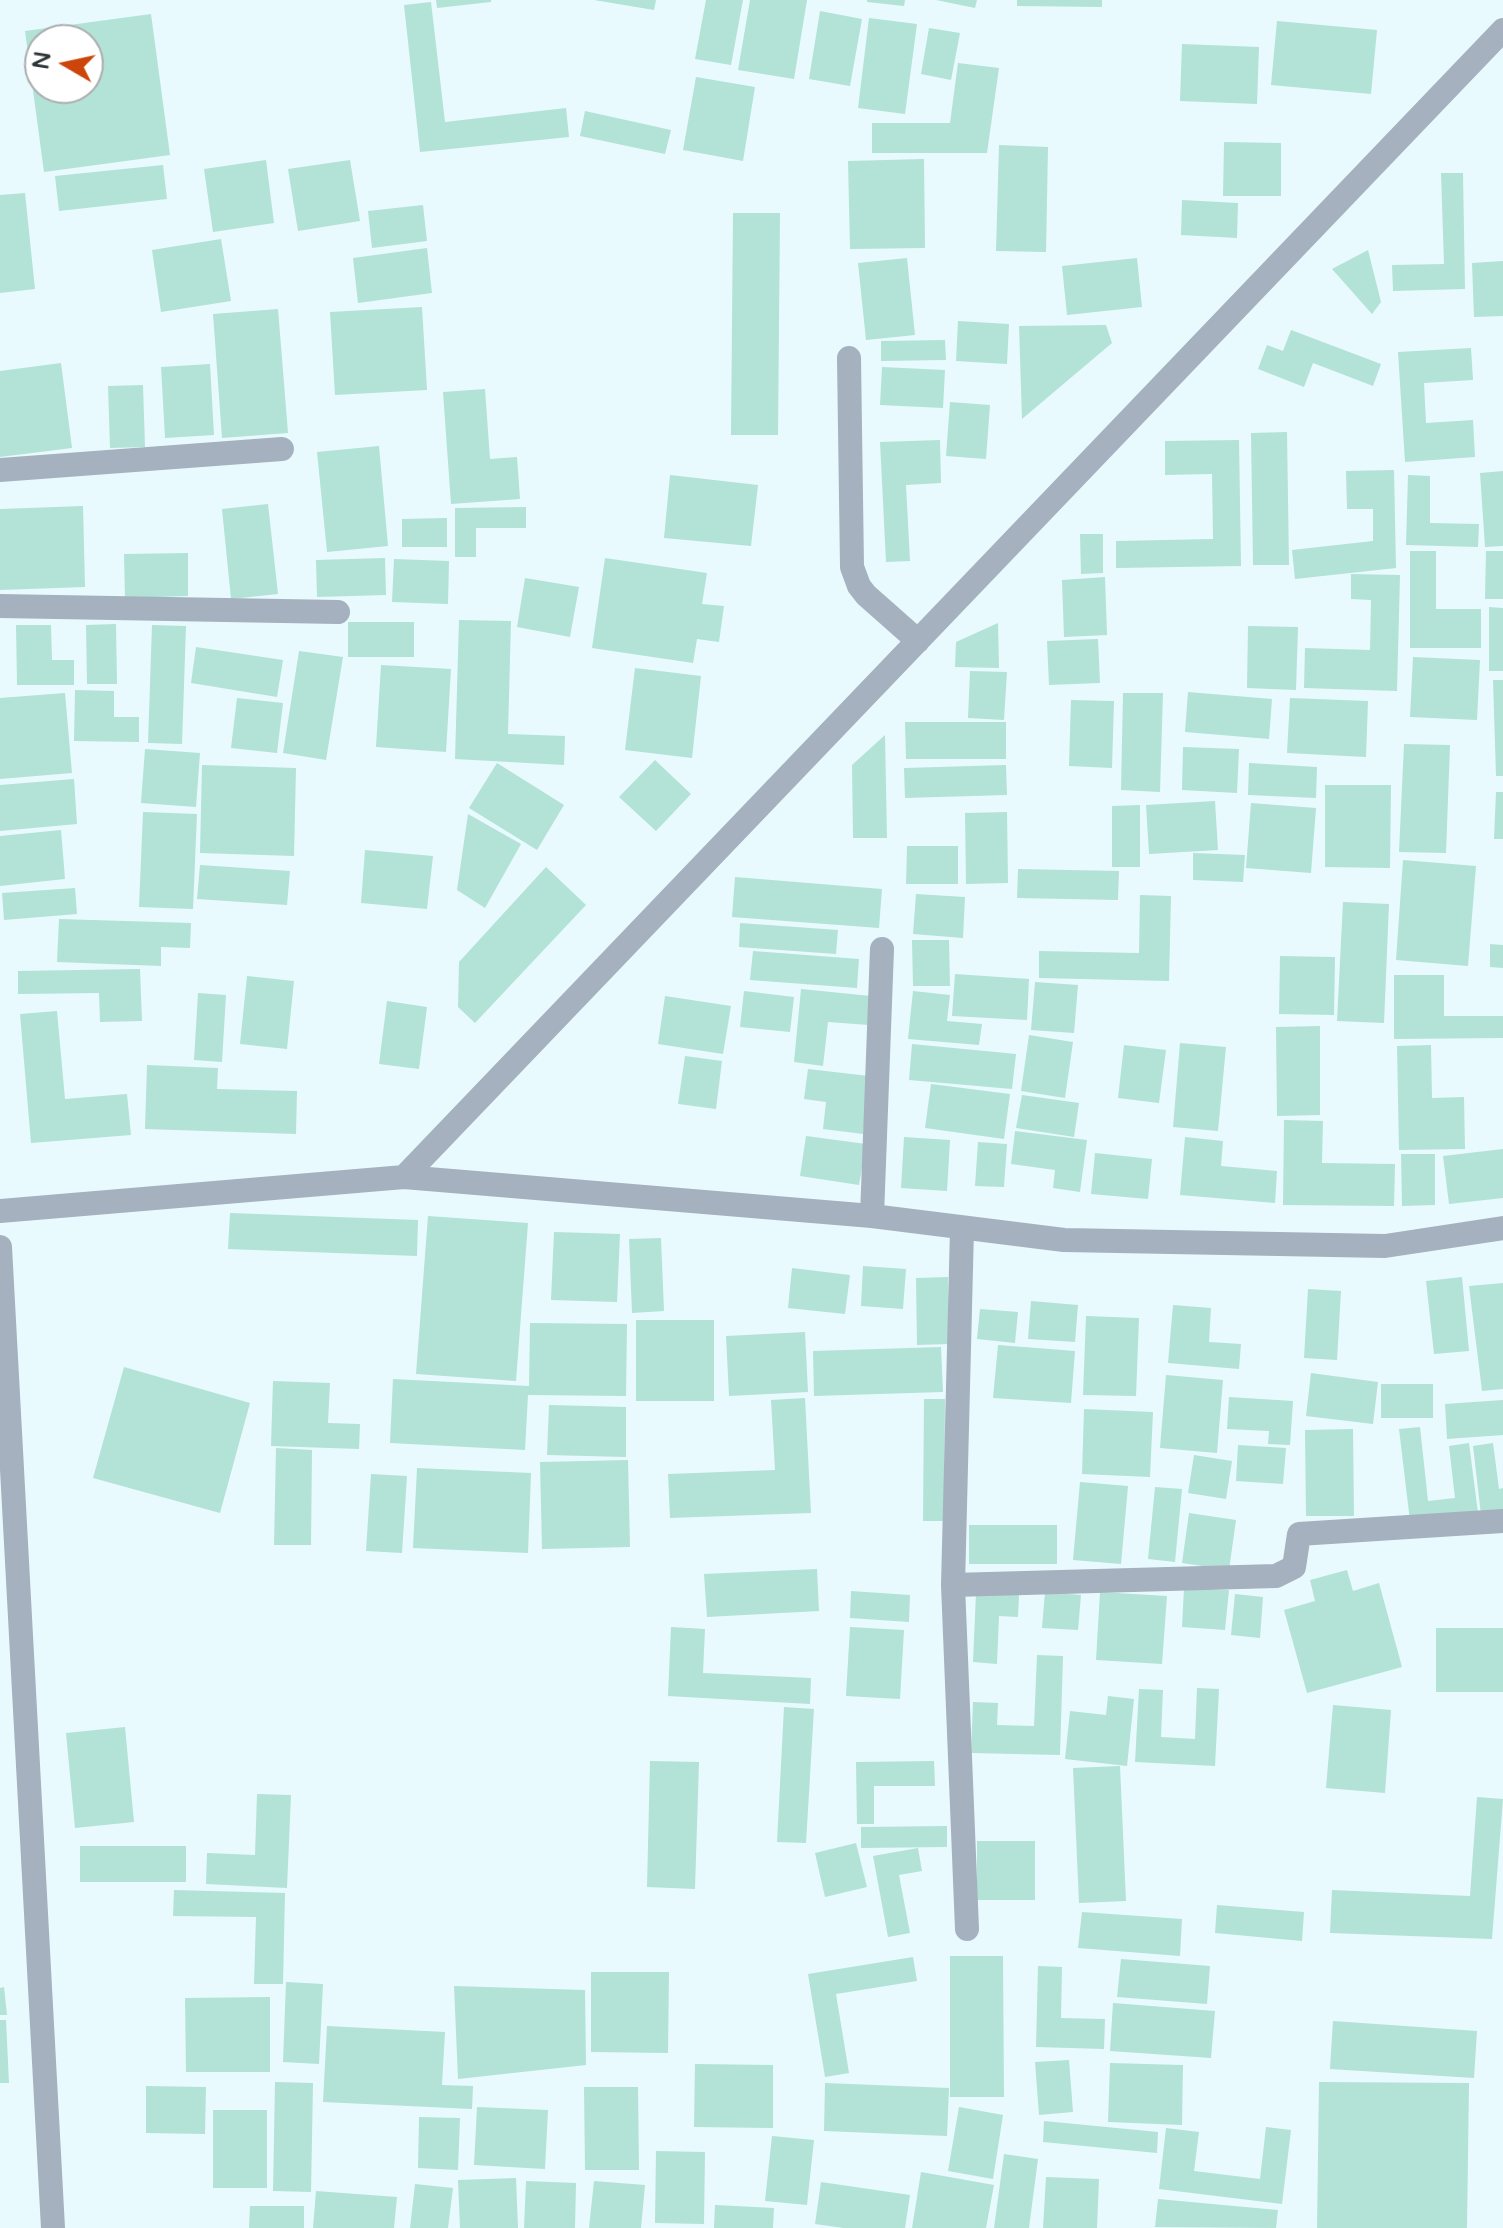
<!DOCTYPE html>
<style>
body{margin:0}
#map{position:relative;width:1503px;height:2228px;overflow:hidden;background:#e8fafe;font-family:"Varela Round",sans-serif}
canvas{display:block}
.north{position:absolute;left:24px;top:24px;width:80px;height:80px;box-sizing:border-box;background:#fff;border:2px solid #abaeaf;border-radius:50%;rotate:279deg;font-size:22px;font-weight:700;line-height:32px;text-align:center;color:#2e3537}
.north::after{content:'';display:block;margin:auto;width:28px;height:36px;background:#cc450a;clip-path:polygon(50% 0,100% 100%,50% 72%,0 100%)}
</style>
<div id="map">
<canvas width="1503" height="2228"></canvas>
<div class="north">N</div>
</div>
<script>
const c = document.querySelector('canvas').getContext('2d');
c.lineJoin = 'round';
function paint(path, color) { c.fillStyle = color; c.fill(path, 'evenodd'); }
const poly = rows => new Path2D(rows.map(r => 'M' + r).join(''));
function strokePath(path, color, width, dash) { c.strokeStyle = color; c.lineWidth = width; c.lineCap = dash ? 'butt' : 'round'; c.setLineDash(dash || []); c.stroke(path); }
const building = poly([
 [436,0,491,0,491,2,437,8],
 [594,0,656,0,654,10],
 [706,0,743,0,731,65,695,59],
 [750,0,807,0,794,79,738,70],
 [867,0,905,0,904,6,867,2],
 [936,0,977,0,975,8],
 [1017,0,1102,0,1102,7,1017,6],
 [431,2,445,122,566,108,569,137,420,152,404,5],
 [820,11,862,19,850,86,809,79],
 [151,14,170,155,44,172,25,31],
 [40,40,88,40,88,88,40,88],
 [869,18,917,24,905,114,858,108],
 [1277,21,1377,30,1371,94,1271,85],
 [929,28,960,33,951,80,921,74],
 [1182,44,1259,47,1257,104,1180,101],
 [958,63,999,68,987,153,872,153,872,123,950,123],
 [696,77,755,87,743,161,683,150],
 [585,111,671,130,665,154,580,136],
 [1224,142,1281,143,1281,196,1223,196],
 [999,145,1048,147,1046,252,996,251],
 [924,159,925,248,850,249,848,161],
 [266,160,274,223,213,232,204,169],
 [350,160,360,221,298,231,288,169],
 [163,165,167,199,59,211,55,176],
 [1441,173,1463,173,1465,289,1393,291,1392,265,1444,264],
 [25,193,35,289,0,293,0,195],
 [1182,200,1238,203,1237,238,1181,235],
 [423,205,427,241,372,248,368,211],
 [733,213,780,213,778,435,731,435],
 [221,239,231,301,161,312,152,250],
 [427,248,432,293,358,303,353,258],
 [1368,250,1381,302,1372,314,1332,269],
 [907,258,915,335,866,340,858,263],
 [1137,258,1142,307,1067,315,1062,266],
 [1503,261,1503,316,1474,317,1472,263],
 [422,307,427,390,335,395,330,312],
 [278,309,288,433,222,438,213,314],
 [958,321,1009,324,1007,364,956,361],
 [1106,325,1112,343,1022,419,1019,326],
 [1291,330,1381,364,1373,386,1313,363,1304,387,1258,369,1267,345,1283,351],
 [945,340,946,360,881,361,881,341],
 [1471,348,1473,380,1424,383,1426,423,1473,420,1475,457,1405,462,1398,352],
 [61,363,72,448,0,457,0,371],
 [210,364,214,435,165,438,161,367],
 [882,367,945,370,943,408,880,405],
 [143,385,145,447,110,448,108,386],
 [485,389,490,459,517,457,520,499,451,504,443,392],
 [950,402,990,405,986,459,946,456],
 [1287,432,1289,565,1253,565,1251,433],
 [940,440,941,483,906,485,910,561,886,562,880,442],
 [1239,440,1241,566,1116,568,1116,541,1213,539,1212,474,1165,475,1165,441],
 [379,446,388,546,327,552,317,452],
 [1394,470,1396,568,1295,579,1292,550,1373,541,1373,509,1347,509,1346,471],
 [1503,471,1503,546,1485,547,1480,473],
 [670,475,758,485,751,546,664,538],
 [1408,475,1430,476,1430,523,1479,524,1478,547,1406,545],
 [268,504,278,594,231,599,222,509],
 [83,506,85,587,0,590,0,509],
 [526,507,526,528,476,528,476,557,455,557,455,508],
 [447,518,447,547,402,547,402,519],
 [1080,534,1103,534,1103,573,1081,574],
 [1410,551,1436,551,1436,609,1481,609,1481,648,1410,648],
 [1486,551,1503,551,1503,599,1485,599],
 [188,553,188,596,125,598,124,554],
 [385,558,386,595,317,597,316,560],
 [605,558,707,573,702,604,724,606,719,642,697,639,693,663,592,648],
 [394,559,449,561,448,604,392,602],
 [1351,574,1400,575,1397,691,1304,688,1305,648,1370,650,1371,600,1351,599],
 [1105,577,1107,635,1064,637,1062,580],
 [525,578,579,587,570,637,517,627],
 [1489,607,1503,608,1503,671,1489,671],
 [459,620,511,621,508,734,565,736,564,765,455,759],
 [348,622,414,622,414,657,348,657],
 [998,623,999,668,955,667,956,642],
 [116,624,117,684,87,684,86,625],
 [16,625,51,625,52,660,74,660,74,685,17,685],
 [152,625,186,626,182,744,148,743],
 [1248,626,1298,627,1296,690,1247,688],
 [1098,639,1100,683,1049,685,1047,641],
 [196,647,283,660,277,697,191,683],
 [299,651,343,657,326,760,283,753],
 [1413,657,1480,660,1477,720,1410,717],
 [381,665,451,669,446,752,376,747],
 [635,668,701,676,692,758,625,750],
 [970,671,1007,672,1004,720,968,718],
 [1493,680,1503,680,1503,776,1496,776],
 [75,690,114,691,114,717,139,717,139,742,74,741],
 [1188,692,1272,699,1269,739,1185,732],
 [65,693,72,773,0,779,0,698],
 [1123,693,1163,693,1160,792,1121,790],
 [237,698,283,703,277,753,231,748],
 [1290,698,1368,701,1366,757,1287,753],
 [1071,700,1114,701,1112,768,1069,766],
 [905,722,1006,722,1006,759,906,759],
 [885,735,887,838,853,838,852,765],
 [1404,744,1450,745,1446,853,1399,852],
 [1183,747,1239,749,1237,793,1182,790],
 [145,749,200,753,196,807,141,803],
 [655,760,691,794,656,831,619,797],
 [497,763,564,805,537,850,469,808],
 [1249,763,1317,767,1316,798,1248,795],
 [202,765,296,768,294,856,200,853],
 [1006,765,1007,795,905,798,904,768],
 [74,779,77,824,0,831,0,785],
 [1325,785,1391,785,1390,868,1325,867],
 [1496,792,1503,792,1503,839,1494,839],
 [1215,801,1218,850,1149,854,1146,805],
 [1251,803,1316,808,1311,873,1246,868],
 [1140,805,1140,867,1112,867,1112,806],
 [143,812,197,814,193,909,139,907],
 [1007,812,1008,883,966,884,965,813],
 [468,814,521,844,485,908,457,890],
 [61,830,65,879,0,886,0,836],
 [907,846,958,846,958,884,906,884],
 [365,850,433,856,427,909,361,903],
 [1193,853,1245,855,1243,882,1193,880],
 [1403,860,1476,866,1468,966,1396,960],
 [200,865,290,871,287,905,197,899],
 [546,867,586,905,475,1023,458,1007,459,962],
 [1018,869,1119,871,1118,900,1017,898],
 [735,877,882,889,879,928,732,917],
 [75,888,77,914,4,920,2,893],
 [916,894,965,897,963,938,913,934],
 [1140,895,1171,896,1169,981,1039,978,1039,951,1139,953],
 [1343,902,1389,904,1384,1023,1337,1021],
 [59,919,191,923,190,948,161,947,161,966,57,962],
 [740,923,838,930,836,954,739,947],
 [912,940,949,940,950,986,913,986],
 [1490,944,1503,945,1503,968,1490,967],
 [753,951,859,959,857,988,750,980],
 [1280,956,1335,957,1334,1015,1279,1014],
 [140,969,142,1021,100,1022,99,993,18,994,18,971],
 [955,974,1029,979,1027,1020,952,1016],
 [1394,975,1444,975,1444,1016,1503,1016,1503,1038,1394,1039],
 [247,976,294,981,287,1049,240,1044],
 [1035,982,1078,985,1074,1033,1031,1030],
 [801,989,871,996,869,1025,828,1022,823,1066,794,1062],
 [744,991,794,997,790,1032,740,1027],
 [913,991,950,995,947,1021,982,1024,979,1045,908,1039],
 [198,993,226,995,222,1062,194,1060],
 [665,996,731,1006,723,1054,658,1044],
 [387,1001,427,1007,419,1069,379,1064],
 [57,1011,65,1099,127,1094,131,1135,31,1143,20,1014],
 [1320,1026,1320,1115,1277,1116,1276,1027],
 [1029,1035,1073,1042,1065,1098,1021,1091],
 [1180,1043,1226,1047,1218,1131,1173,1127],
 [912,1044,1016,1054,1012,1089,909,1080],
 [1124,1045,1166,1050,1159,1103,1118,1098],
 [1431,1045,1432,1098,1464,1097,1465,1149,1399,1150,1397,1046],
 [685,1056,722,1061,716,1109,678,1104],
 [147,1065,218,1068,217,1089,297,1091,296,1134,145,1129],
 [808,1069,869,1076,863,1134,823,1129,826,1102,804,1099],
 [931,1084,1010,1094,1004,1139,925,1128],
 [1022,1095,1079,1103,1074,1137,1016,1128],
 [1284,1120,1323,1121,1322,1163,1395,1164,1394,1206,1283,1205],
 [1015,1131,1087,1140,1080,1192,1053,1188,1055,1170,1011,1164],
 [806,1136,866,1144,859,1185,800,1176],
 [904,1137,950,1140,947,1191,901,1188],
 [1185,1137,1223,1141,1221,1166,1277,1171,1275,1203,1180,1195],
 [978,1142,1007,1144,1004,1187,975,1186],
 [1503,1149,1503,1198,1449,1204,1443,1156],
 [1095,1153,1152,1159,1148,1199,1091,1194],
 [1401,1154,1435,1154,1435,1205,1402,1206],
 [230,1213,418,1220,417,1256,228,1249],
 [428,1216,528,1223,516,1381,416,1374],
 [554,1232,620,1234,617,1302,551,1300],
 [661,1238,664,1311,632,1313,629,1239],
 [863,1266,906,1269,903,1309,861,1306],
 [792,1268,850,1275,845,1314,788,1308],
 [948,1277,949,1344,917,1345,916,1278],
 [1462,1277,1469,1351,1434,1354,1426,1281],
 [1503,1283,1503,1389,1482,1391,1469,1286],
 [1308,1289,1341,1291,1337,1360,1304,1358],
 [1031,1301,1078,1305,1075,1342,1028,1339],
 [1173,1305,1211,1308,1209,1342,1241,1344,1239,1369,1168,1363],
 [980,1309,1018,1312,1015,1343,977,1339],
 [1086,1316,1139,1318,1136,1396,1083,1395],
 [636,1320,714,1320,714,1401,636,1401],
 [530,1323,627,1324,626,1396,528,1395,525,1450,390,1443,393,1379,529,1386],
 [805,1332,808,1392,729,1396,726,1336],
 [998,1345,1075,1351,1071,1403,993,1398],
 [941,1347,943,1392,814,1396,813,1351],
 [124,1367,250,1403,220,1513,93,1478],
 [1311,1373,1378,1382,1373,1424,1306,1416],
 [1166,1375,1223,1380,1217,1453,1160,1448],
 [273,1381,330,1383,328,1423,360,1424,359,1449,271,1446],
 [1381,1384,1433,1384,1433,1418,1381,1418],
 [1229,1397,1293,1401,1290,1445,1268,1444,1269,1431,1227,1429],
 [805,1398,811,1513,670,1518,668,1474,775,1470,771,1400],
 [924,1399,945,1399,944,1521,923,1521],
 [1503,1400,1503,1435,1447,1439,1445,1404],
 [549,1405,626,1407,626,1457,547,1455],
 [1084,1409,1153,1412,1150,1477,1082,1474],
 [1420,1427,1428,1501,1455,1498,1449,1446,1469,1443,1478,1513,1410,1521,1399,1429],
 [1353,1429,1354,1516,1306,1516,1305,1430],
 [1493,1443,1499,1489,1503,1488,1503,1512,1481,1515,1473,1446],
 [1238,1445,1286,1448,1283,1484,1236,1481],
 [276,1448,312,1450,311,1545,274,1545],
 [1194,1455,1232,1461,1226,1499,1188,1493],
 [628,1460,630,1547,542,1549,540,1462],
 [417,1468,531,1473,528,1553,413,1548],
 [371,1474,407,1476,402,1553,366,1551],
 [1080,1482,1128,1486,1121,1564,1073,1560],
 [1155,1487,1182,1489,1175,1562,1148,1559],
 [1189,1513,1236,1520,1229,1570,1182,1563],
 [969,1525,1057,1525,1057,1564,969,1564],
 [817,1569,819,1611,707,1617,704,1574],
 [1347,1570,1353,1591,1379,1583,1402,1667,1307,1693,1284,1610,1315,1601,1310,1580],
 [1184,1588,1229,1590,1225,1630,1182,1627],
 [851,1591,910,1595,909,1622,850,1618],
 [1045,1592,1081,1595,1078,1630,1042,1628],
 [1100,1592,1167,1596,1162,1664,1096,1660],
 [976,1593,1019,1595,1018,1617,999,1616,997,1664,973,1662],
 [1235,1594,1263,1597,1260,1638,1231,1635],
 [671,1627,705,1629,703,1673,811,1678,810,1704,668,1696],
 [850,1627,904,1630,900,1699,846,1696],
 [1436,1628,1503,1628,1503,1692,1436,1692],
 [1037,1655,1063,1656,1060,1755,971,1753,973,1702,998,1703,997,1725,1034,1726],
 [1197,1688,1219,1689,1215,1766,1135,1762,1139,1689,1163,1690,1161,1737,1195,1739],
 [1108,1696,1134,1699,1127,1766,1065,1759,1070,1711,1106,1715],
 [1333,1705,1391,1710,1385,1793,1326,1788],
 [784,1707,814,1709,806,1843,777,1842],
 [125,1727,134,1822,75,1828,66,1733],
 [650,1761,699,1762,695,1889,647,1887],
 [934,1761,935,1786,874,1786,874,1824,857,1824,856,1762],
 [1120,1766,1126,1901,1079,1903,1073,1768],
 [257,1794,291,1795,287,1888,206,1884,207,1853,255,1855],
 [1477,1797,1503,1799,1492,1939,1330,1933,1332,1890,1470,1896],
 [947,1826,947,1847,861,1848,861,1827],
 [977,1841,1035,1841,1035,1900,977,1900],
 [856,1843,867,1887,825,1897,815,1853],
 [80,1846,186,1846,186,1882,80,1882],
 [918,1848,922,1871,899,1875,910,1933,888,1937,873,1856],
 [174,1890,285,1893,283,1984,254,1984,256,1917,173,1916],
 [1217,1905,1304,1912,1302,1941,1215,1933],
 [1082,1912,1182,1919,1180,1956,1078,1948],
 [950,1956,1003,1956,1004,2097,950,2097],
 [913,1957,917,1981,836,1994,849,2073,825,2077,808,1974],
 [1121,1959,1210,1966,1207,2004,1117,1997],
 [1038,1966,1062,1967,1061,2018,1105,2019,1104,2049,1036,2047],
 [591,1972,669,1972,668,2053,591,2052],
 [286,1982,323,1984,319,2064,283,2062],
 [454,1986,585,1990,586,2065,458,2079],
 [4,1987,7,2015,0,2015,0,1988],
 [270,1997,270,2072,186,2072,185,1998],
 [1113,2003,1215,2011,1211,2058,1110,2051],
 [0,2020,6,2020,9,2083,0,2083],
 [1333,2021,1477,2031,1474,2078,1330,2069],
 [327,2026,445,2032,442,2085,473,2086,472,2109,323,2102],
 [1069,2060,1073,2112,1039,2115,1035,2062],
 [1110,2063,1183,2065,1182,2125,1108,2122],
 [695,2064,773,2065,773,2128,694,2127],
 [275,2082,313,2083,311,2192,273,2191],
 [1319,2082,1469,2083,1467,2228,1317,2228],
 [825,2083,949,2088,947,2136,824,2131],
 [146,2086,206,2087,205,2134,146,2133],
 [584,2087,638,2087,639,2170,585,2170],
 [477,2107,548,2110,545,2169,474,2165],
 [959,2107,1003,2115,993,2179,948,2171],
 [213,2110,267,2110,267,2188,213,2188],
 [419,2117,460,2118,458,2170,418,2168],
 [1044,2121,1158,2132,1157,2153,1043,2142],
 [1266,2127,1291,2130,1282,2204,1159,2189,1166,2128,1199,2132,1194,2171,1260,2179],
 [772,2136,814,2140,807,2205,765,2201],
 [656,2151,705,2152,704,2224,655,2223],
 [1004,2154,1038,2159,1029,2228,994,2228],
 [921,2172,994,2185,986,2228,912,2228],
 [1046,2177,1099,2179,1097,2228,1043,2228],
 [516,2178,518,2228,460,2228,458,2180],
 [526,2181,576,2183,575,2228,524,2228],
 [594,2181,645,2185,641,2228,589,2228],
 [821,2182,910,2195,905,2228,844,2228,815,2224],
 [415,2184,453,2188,448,2228,410,2228],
 [316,2191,397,2197,394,2228,313,2228],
 [1158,2199,1278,2210,1276,2228,1155,2227],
 [715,2205,774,2208,773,2228,714,2228],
 [250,2206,304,2206,304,2228,249,2228]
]);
const minor = poly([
 [849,358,852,567,859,586,866,595,918,641],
 [0,470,282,449],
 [0,606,338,612],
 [404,1177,872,1216,1064,1240,1385,1246,1503,1228],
 [0,1211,404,1177,1503,30],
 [872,1216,882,949],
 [962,1229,953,1585,967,1929],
 [0,1247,53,2228],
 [953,1585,1276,1576,1294,1567,1299,1534,1503,1521]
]);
paint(building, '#b3e2d7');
strokePath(minor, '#a5b1be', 24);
</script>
